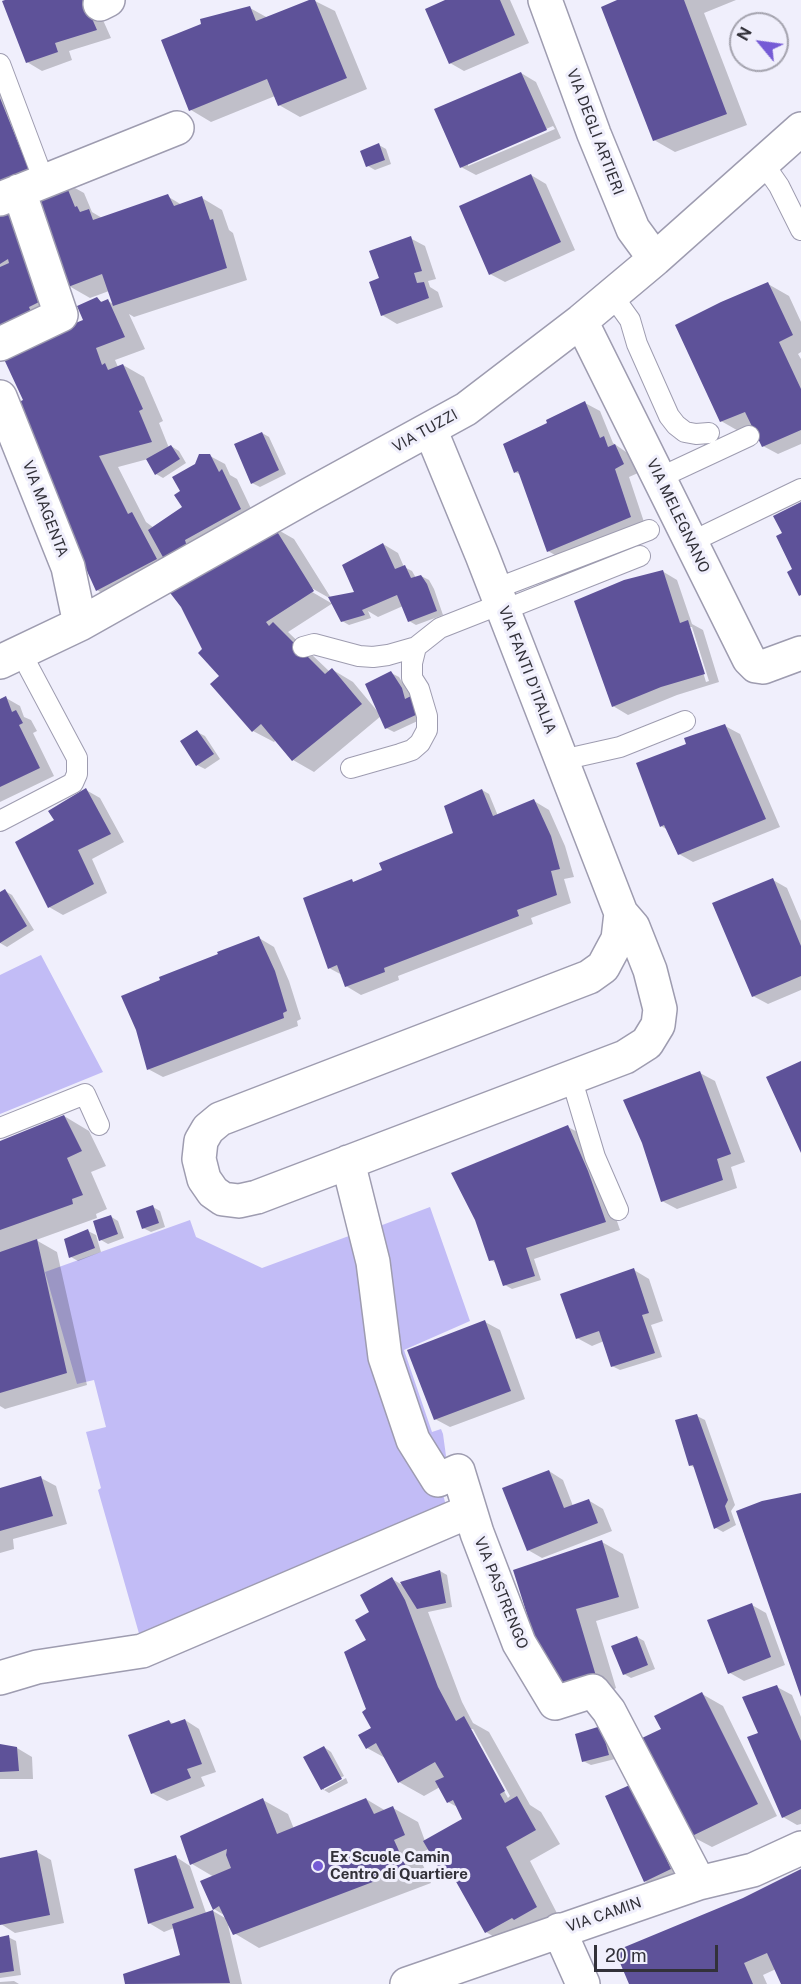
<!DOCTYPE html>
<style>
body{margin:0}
#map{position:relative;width:801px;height:1984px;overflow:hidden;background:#f0effc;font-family:"Public Sans",sans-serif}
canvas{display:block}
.north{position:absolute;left:729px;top:12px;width:60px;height:60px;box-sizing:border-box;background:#f0effc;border:2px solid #a4a3ae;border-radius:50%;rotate:299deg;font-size:16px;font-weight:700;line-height:24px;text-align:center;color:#323139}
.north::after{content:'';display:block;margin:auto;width:21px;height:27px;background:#755bd5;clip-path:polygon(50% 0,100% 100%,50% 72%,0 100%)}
.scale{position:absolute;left:594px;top:1945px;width:124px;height:27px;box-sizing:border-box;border:3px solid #323139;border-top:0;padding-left:8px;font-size:18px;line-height:21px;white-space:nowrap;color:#323139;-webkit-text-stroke:4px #f0effc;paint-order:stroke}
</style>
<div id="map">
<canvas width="801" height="1984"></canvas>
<div class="north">N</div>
<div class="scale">20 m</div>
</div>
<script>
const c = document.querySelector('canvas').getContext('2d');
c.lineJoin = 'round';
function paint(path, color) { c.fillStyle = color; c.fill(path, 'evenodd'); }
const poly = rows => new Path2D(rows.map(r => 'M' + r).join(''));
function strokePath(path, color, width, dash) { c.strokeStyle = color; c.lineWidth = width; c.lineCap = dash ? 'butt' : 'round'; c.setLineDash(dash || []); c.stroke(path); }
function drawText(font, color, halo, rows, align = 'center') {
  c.font = font + ' "Public Sans",sans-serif'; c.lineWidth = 6; c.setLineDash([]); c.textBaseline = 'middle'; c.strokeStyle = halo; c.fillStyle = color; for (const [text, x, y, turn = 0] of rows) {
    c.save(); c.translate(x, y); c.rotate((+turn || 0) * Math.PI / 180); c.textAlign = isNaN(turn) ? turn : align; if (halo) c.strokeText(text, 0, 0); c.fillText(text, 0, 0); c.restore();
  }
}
const green = poly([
 [41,955,103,1072,0,1114,0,975],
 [430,1207,470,1321,404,1350,432,1432,441,1429,443,1434,446,1456,444,1465,410,1416,377,1227],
 [190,1220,196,1237,262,1268,357,1233,440,1482,447,1510,142,1644,98,1490,101,1488,86,1432,106,1427,94,1380,77,1384,45,1272]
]);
const shadow = poly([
 [9,0,94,0,111,38,69,51,72,60,42,71,27,62],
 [313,0,335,11,367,89,300,117,279,105,275,96,211,122,191,110,203,25,250,8,268,18],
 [449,0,510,0,529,43,464,71,450,63],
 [621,0,736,0,704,13,747,125,675,152,654,140],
 [521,73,536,82,561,138,476,175,461,167],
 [553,126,555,129,468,166,468,163],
 [0,88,45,183,0,201],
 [379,145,386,149,391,164,375,170,368,166],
 [531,175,546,184,575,250,505,282,490,274],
 [64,182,84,193,92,212,102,218,167,196,182,205,202,198,222,210,229,230,233,233,247,280,134,317,129,314,145,349,115,360,118,367,123,365,144,377,163,421,159,423,169,448,171,446,179,451,186,463,163,478,156,474,148,459,118,467,146,522,154,528,184,507,182,491,210,456,225,464,230,475,237,479,255,517,117,602,97,590,25,401,85,321,97,299,104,303,108,301,113,304,109,291,90,298,69,286],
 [0,215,59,307,0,345],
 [410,238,425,246,436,279,428,281,430,287,438,292,443,307,397,324,382,315],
 [768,284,789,296,801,322,801,352,798,354,801,359,801,444,778,454,763,446,754,427,742,433,721,421],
 [585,403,600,411,613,443,629,454,638,473,629,477,645,525,562,559,548,551,521,475,515,472,549,424],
 [262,433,269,437,286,474,260,487,252,483],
 [273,527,294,539,331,598,356,593,383,544,398,553,404,567,412,571,416,578,421,576,429,580,434,589,443,615,416,625,409,621,403,606,378,617,368,611,371,618,349,625,342,621,333,603,288,632,330,672,333,670,353,682,378,712,391,673,399,677,424,718,394,732,386,728,381,716,314,772,293,760,276,740,274,742,253,731,221,676],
 [308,586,331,599,331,603,307,589],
 [662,571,677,580,692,624,703,630,719,682,677,695,628,715,613,706],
 [689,627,692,627,709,681,706,682],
 [6,698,20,706,24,717,31,720,37,731,33,733,54,776,0,802,0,701],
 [725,726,740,734,780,827,693,862,679,854,668,830,661,826,688,745],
 [197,732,205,736,220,759,205,769,197,765],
 [86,790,100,798,124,842,92,859,107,893,63,915,49,907,57,821],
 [482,790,489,794,498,816,534,801,549,810,565,846,574,877,564,879,571,903,531,918,533,924,398,976,399,980,361,995,346,986,342,975,329,968,355,883,384,871,455,834],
 [773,880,787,888,801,921,801,990,768,1004,753,996],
 [5,891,12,895,34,930,7,947,0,943,0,894],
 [259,938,274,947,289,981,301,1019,297,1021,298,1026,163,1077,148,1069,137,1030],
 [700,1073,715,1081,745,1162,731,1167,737,1188,677,1209,662,1201],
 [64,1116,89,1131,106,1166,91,1172,107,1209,96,1214,97,1218,36,1240,57,1252,87,1385,5,1409,0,1406,0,1143],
 [568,1127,583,1135,603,1180,620,1230,534,1259,541,1280,512,1289,505,1285,497,1264,491,1260],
 [153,1207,160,1211,165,1227,151,1232,143,1228],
 [110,1216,118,1221,124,1238,108,1244,101,1240],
 [88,1231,96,1235,101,1252,78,1261,71,1257],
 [634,1270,649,1279,663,1321,651,1325,662,1357,620,1370,612,1366,604,1341,592,1346,577,1338],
 [485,1322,500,1330,525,1399,450,1427,435,1419],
 [697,1416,705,1420,735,1505,731,1511,736,1525,723,1532,716,1528,695,1468,690,1465],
 [549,1471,563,1480,573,1506,588,1500,603,1509,612,1531,542,1558,528,1550],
 [41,1478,56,1486,67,1524,13,1539,14,1549,0,1553,0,1489],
 [602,1542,623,1554,639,1608,596,1621,616,1688,577,1713,515,1571],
 [440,1571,447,1575,452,1607,428,1612,462,1702,473,1723,489,1732,530,1805,541,1812,560,1844,530,1861,561,1921,511,1947,486,1932,457,1882,444,1874,429,1849,418,1854,431,1883,259,1948,234,1933,228,1925,242,1984,127,1984,125,1975,181,1956,174,1928,164,1932,149,1923,176,1857,190,1866,206,1913,213,1911,225,1918,224,1915,214,1909,214,1877,192,1864,263,1800,288,1814,294,1829,366,1799,386,1811,393,1808,418,1822,425,1841,464,1820,459,1808,448,1802,440,1787,424,1796,399,1782,387,1759,367,1748,373,1728,368,1710,368,1641,371,1612,392,1579,404,1586,402,1582],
 [469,1729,473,1729,510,1796,508,1798],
 [752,1605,766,1613,785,1665,744,1681,730,1673],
 [637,1637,644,1641,655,1669,631,1678,624,1674],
 [777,1687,792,1695,801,1717,801,1824,797,1825,783,1817,760,1733],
 [702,1694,723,1706,777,1816,712,1847,691,1836],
 [185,1720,199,1729,216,1772,201,1777,205,1786,167,1801,152,1793,169,1721,174,1724],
 [608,1732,615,1759,591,1765,583,1761],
 [0,1746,17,1748,32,1757,33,1779,0,1779],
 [324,1747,331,1752,344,1776,324,1787,324,1790,322,1789],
 [346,1778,348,1783,329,1793,324,1790],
 [632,1786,678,1873,652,1885,645,1881],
 [37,1852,51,1860,64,1923,15,1933,1,1924,0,1859],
 [801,1871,801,1984,782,1984,776,1969,763,1975,767,1984,630,1984,743,1899],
 [8,1937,16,1941,21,1975,0,1978,0,1938],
 [14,1981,19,1984,0,1984,0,1982]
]);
const building = poly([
 [5,0,84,0,97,30,55,43,58,52,26,63,2,1],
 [309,0,315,0,347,78,278,106,267,79,189,111,161,40,201,24,200,19,250,6,256,21],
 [445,0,500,0,515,35,449,64,425,9],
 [617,0,684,0,727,114,653,141,601,7],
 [521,72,547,130,460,168,434,109],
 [0,98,31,175,0,187],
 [379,143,385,160,366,167,360,151],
 [531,174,561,242,489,275,459,206],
 [64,180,75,207,77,206,80,212,89,209,93,220,168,194,174,206,202,196,210,220,213,219,227,268,113,306,102,274,68,287,36,192],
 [15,207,45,299,29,307,33,317,0,331,0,267,9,263,8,259,0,264,0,213],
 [411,236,422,271,414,273,417,283,424,282,429,298,381,316,369,282,379,278,369,251],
 [768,282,793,335,779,342,801,389,801,430,762,447,745,412,720,422,675,325,721,302],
 [97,297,101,302,108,299,125,337,96,348,102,365,105,363,108,370,123,364,143,409,139,411,152,442,99,456,128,514,132,512,157,559,96,591,74,542,19,402,23,400,3,357,48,334,83,320,77,306],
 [585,401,600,438,604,436,608,447,615,444,624,464,615,469,631,517,547,552,518,471,514,473,503,444,547,423,546,420],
 [262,432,279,470,251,484,234,444],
 [171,445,180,459,155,475,146,459],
 [199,454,210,454,219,472,222,469,241,509,185,540,187,547,164,559,148,530,182,507,174,495,180,491,172,477,195,464],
 [801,502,801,595,799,596,787,572,792,569,776,536,782,533,773,516],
 [273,525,314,591,266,622,269,626,273,622,325,674,332,668,362,704,292,761,261,724,252,732,210,684,219,676,198,653,202,649,181,607,164,585],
 [383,543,395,569,405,565,411,578,421,575,427,584,437,611,408,622,397,595,362,610,365,615,341,622,328,597,354,592,342,565],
 [663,570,680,623,688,620,705,674,661,687,612,707,574,601,624,580],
 [391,671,402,688,405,699,411,696,418,714,385,729,365,684],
 [6,696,12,712,16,710,23,723,19,725,40,768,0,787,0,699],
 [725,724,766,819,678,855,664,825,660,827,636,763,686,744,684,738],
 [197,730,214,754,196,766,180,741],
 [86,788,111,834,78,850,94,884,48,908,15,842,54,820,48,811],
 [482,789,493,816,534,799,551,836,560,869,551,871,557,895,517,910,519,916,384,968,385,972,345,987,337,965,328,969,303,898,352,879,353,882,382,870,379,863,453,833,444,806],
 [773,878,801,946,801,976,752,997,712,903],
 [5,889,27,926,0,943,0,892],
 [259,936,275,971,287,1011,283,1013,284,1018,147,1070,136,1030,121,996,160,980,159,977,218,954,217,952],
 [801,1061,801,1153,766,1077],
 [700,1071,731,1154,717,1159,723,1180,661,1202,642,1143,623,1100],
 [64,1115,82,1151,67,1158,83,1195,72,1199,73,1204,0,1230,0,1141],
 [568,1125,588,1171,606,1222,526,1248,535,1276,503,1286,494,1260,489,1261,475,1220,451,1173],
 [153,1205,159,1223,142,1229,136,1211],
 [111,1215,118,1234,99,1241,93,1221],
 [88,1229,95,1248,69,1258,64,1239],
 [37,1239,67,1373,0,1393,0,1252],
 [634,1268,649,1313,642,1315,655,1353,611,1367,599,1331,576,1339,560,1294],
 [485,1320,511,1391,434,1420,407,1350],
 [697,1414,728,1500,725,1506,730,1521,714,1529,693,1465,689,1466,675,1420],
 [549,1470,564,1508,589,1499,598,1523,527,1551,502,1488],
 [41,1476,53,1516,0,1531,0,1488],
 [801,1493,801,1697,736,1511,762,1501],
 [602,1540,619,1597,576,1609,596,1676,555,1703,513,1570],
 [440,1570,446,1603,417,1609,400,1582],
 [392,1577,405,1600,438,1687,456,1721,464,1716,505,1791,500,1794,505,1803,517,1796,536,1830,506,1847,537,1907,514,1920,512,1918,485,1933,450,1871,443,1875,423,1841,462,1819,453,1800,447,1803,435,1781,444,1777,435,1762,398,1783,376,1743,366,1749,358,1735,371,1728,362,1712,366,1709,344,1652,366,1640,355,1620,369,1612,360,1595],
 [752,1603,771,1657,728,1674,707,1620],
 [637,1636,648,1665,623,1675,611,1646],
 [777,1685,801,1741,801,1809,782,1818,747,1737,758,1733,742,1697],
 [702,1692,758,1804,690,1837,642,1738,661,1729,654,1716],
 [185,1719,202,1764,187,1769,191,1778,151,1794,128,1735,169,1720,171,1724],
 [601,1726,609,1755,582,1762,575,1734],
 [0,1744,17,1747,19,1771,0,1772],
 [324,1746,342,1779,321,1790,303,1757],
 [632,1784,671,1869,644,1882,605,1796],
 [263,1798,277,1834,366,1798,374,1814,393,1806,405,1835,394,1840,407,1869,233,1935,219,1906,213,1910,200,1881,231,1868,226,1855,227,1849,190,1865,180,1836],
 [37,1850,50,1915,0,1925,0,1858],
 [176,1855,194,1908,148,1924,134,1869],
 [801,1869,801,1984,781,1984,767,1953,744,1963,753,1984,629,1984,615,1951,743,1898],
 [213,1910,230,1983,125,1984,123,1974,180,1955,172,1924],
 [9,1935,14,1971,0,1973,0,1937]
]);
const lane = poly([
 [0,64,44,181],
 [763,163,779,186,801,230],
 [612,295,630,320,637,344,669,416,676,425,685,432,696,434,709,433],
 [659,478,749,436],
 [691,542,801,489],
 [495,589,649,530],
 [504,610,640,556],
 [303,647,314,644,359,656,373,657,388,655,416,647],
 [562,760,620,747,685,721],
 [351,768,400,754,412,750,420,743,427,730,427,716,419,689,412,678,412,663,416,647,440,628,501,604],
 [0,821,73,783,77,774,77,758,29,668,22,651],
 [571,1077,595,1157,618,1210],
 [0,1128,85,1094,99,1125]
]);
const street = poly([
 [545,0,594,134,633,229,655,259],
 [100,4,108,0],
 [0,199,177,128],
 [581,321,749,659,756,666,763,667,801,653],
 [0,344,61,315,19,191],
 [0,397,68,567,80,624],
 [430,429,482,555,621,913,633,927,650,970,660,1009,658,1025,647,1043,625,1057,257,1197,239,1201,223,1199,213,1192,204,1179,199,1159,201,1141,208,1129,220,1119,589,977,603,967,618,939,621,913],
 [0,662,80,624,309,495,466,409,581,321,655,259,801,129],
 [348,1162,373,1262,385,1357,413,1440,438,1480,458,1471,477,1533,519,1643,555,1703,593,1691,609,1711,699,1883],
 [0,1678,37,1667,142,1651,470,1511],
 [559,1930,583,1984],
 [407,1984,699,1883,753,1870,801,1848]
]);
const markers = [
 [318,1866,6,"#755bd5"]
];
const streetNames = [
 ["VIA DEGLI ARTIERI",595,132,69],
 ["VIA TUZZI",425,431,-29],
 ["VIA MAGENTA",45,509,69],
 ["VIA MELEGNANO",678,516,64],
 ["VIA FANTI D'ITALIA",527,670,69],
 ["VIA PASTRENGO",501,1593,68],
 ["VIA CAMIN",604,1915,-19]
];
const poiNames = [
 ["Ex Scuole Camin",330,1857],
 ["Centro di Quartiere",330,1874]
];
paint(green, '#c2bcf6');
paint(shadow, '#0003');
paint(building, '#5e5299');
strokePath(lane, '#9e9cb0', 22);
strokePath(street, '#9e9cb0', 36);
strokePath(lane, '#fff', 20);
strokePath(street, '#fff', 33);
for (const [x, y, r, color] of markers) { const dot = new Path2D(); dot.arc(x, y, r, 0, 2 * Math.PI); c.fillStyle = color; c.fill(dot); strokePath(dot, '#f0effc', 2); }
drawText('15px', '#323139', '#f0effc', streetNames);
drawText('bold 15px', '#323139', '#f0effc', poiNames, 'left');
</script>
